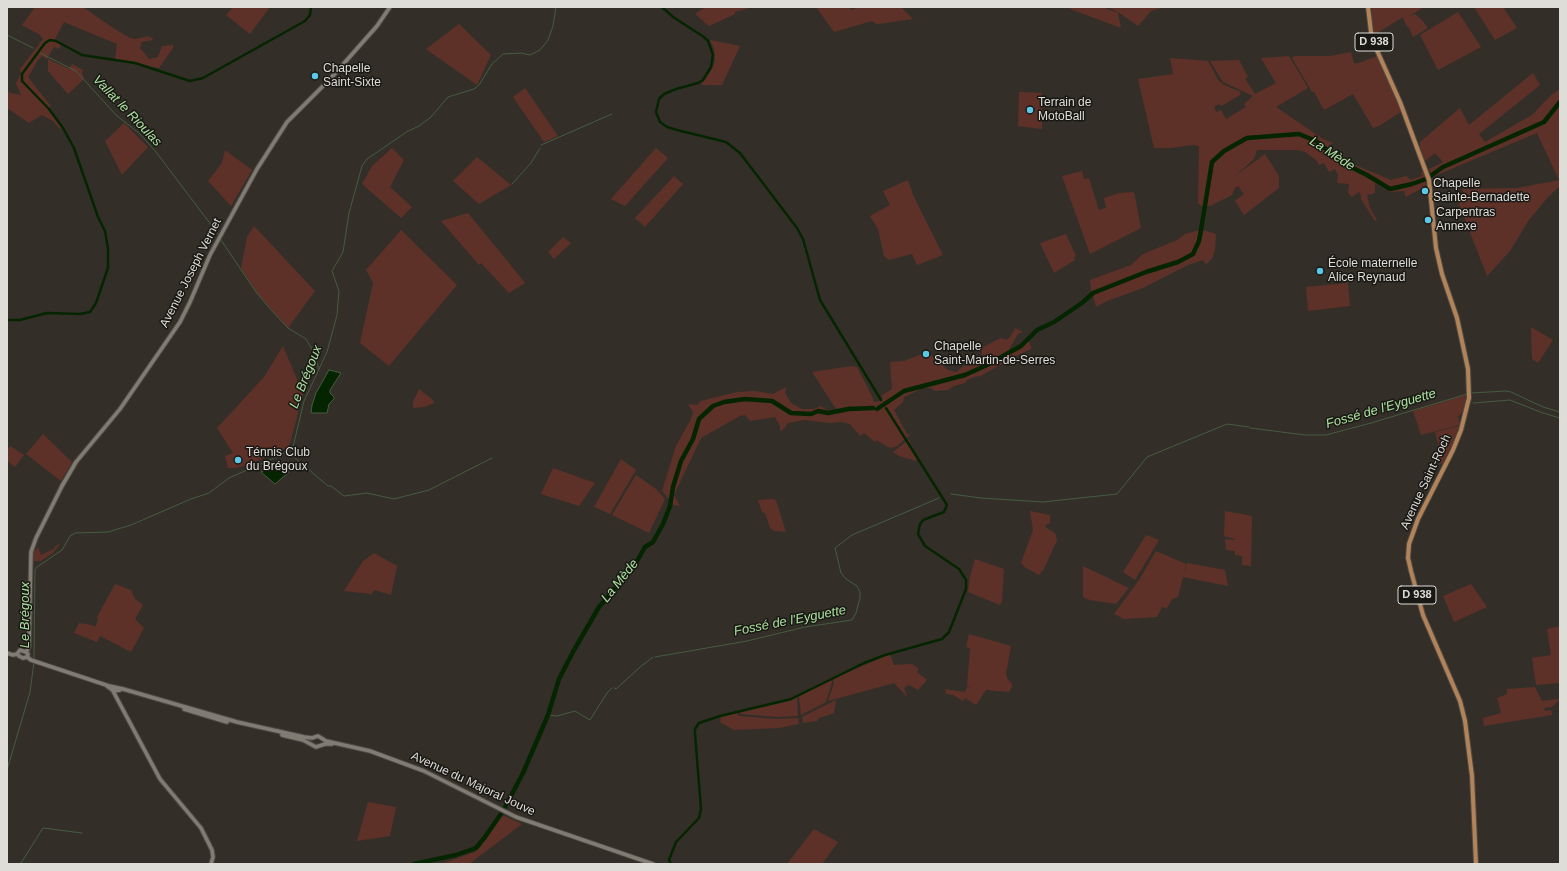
<!DOCTYPE html>
<meta charset="utf-8">
<style>
body{margin:0}
#map{position:relative;width:1567px;height:871px;overflow:hidden;background:#332f28;font-family:Helvetica,sans-serif}
canvas{display:block}
.frame{position:absolute;inset:0;border:8px solid #dfddd8;pointer-events:none}
</style>
<div id="map">
<canvas width="1567" height="871"></canvas>
<div class="frame"></div>
</div>
<script>
const c = document.querySelector('canvas').getContext('2d');
c.lineJoin = 'round';
function paint(path, color) { c.fillStyle = color; c.fill(path, 'evenodd'); }
const poly = rows => new Path2D(rows.map(r => 'M' + r).join(''));
function strokePath(path, color, width, dash) { c.strokeStyle = color; c.lineWidth = width; c.lineCap = dash ? 'butt' : 'round'; c.setLineDash(dash || []); c.stroke(path); }
function drawText(font, color, halo, rows, align = 'center') {
  c.font = font + ' Helvetica,sans-serif'; c.lineWidth = 3; c.setLineDash([]); c.textBaseline = 'middle'; c.strokeStyle = halo; c.fillStyle = color; for (const [text, x, y, turn = 0] of rows) {
    c.save(); c.translate(x, y); c.rotate((+turn || 0) * Math.PI / 180); c.textAlign = isNaN(turn) ? turn : align; if (halo) c.strokeText(text, 0, 0); c.fillText(text, 0, 0); c.restore();
  }
}
const green = poly([
 [35,7,83,7,113,28,130,38,136,39,148,36,152,38,153,40,142,42,140,48,149,59,158,57,162,46,173,45,173,48,159,68,115,60,117,44,64,22,55,39,61,44,59,49,54,47,47,59,42,56,38,60,28,77,50,105,50,107,48,110,62,128,60,129,53,121,42,115,29,123,7,108,7,90,10,93,21,95,16,83,21,74,20,69,43,39,40,35,22,25],
 [233,7,270,7,250,34,226,15],
 [705,7,753,7,735,12,735,14,709,26,695,14],
 [816,7,849,7,852,10,859,7,901,7,913,19,879,24,876,24,872,21,834,32],
 [1071,7,1102,7,1118,13,1121,28,1070,9],
 [1108,7,1165,7,1151,11,1138,26,1121,14],
 [1374,7,1424,7,1408,17,1415,14,1421,19,1428,28,1413,37,1409,28,1406,25,1403,17,1374,35,1371,9],
 [1474,7,1503,7,1517,28,1495,40],
 [1458,12,1481,47,1438,70,1420,35],
 [459,24,491,55,477,85,426,49],
 [710,40,740,46,722,85,701,85,712,69,715,61,714,49],
 [1351,52,1354,63,1359,63,1377,56,1397,98,1402,111,1379,126,1373,128,1353,94,1324,110,1314,92,1312,92,1292,58,1295,56,1330,56],
 [1289,56,1308,88,1276,107,1323,139,1333,143,1328,146,1346,161,1391,180,1406,176,1411,180,1422,176,1421,172,1425,172,1427,183,1424,187,1406,197,1404,191,1390,192,1375,183,1375,193,1367,195,1370,208,1377,220,1375,221,1361,199,1361,195,1359,192,1352,197,1348,193,1349,184,1337,183,1338,175,1335,169,1329,172,1324,163,1319,165,1316,160,1305,152,1298,150,1257,150,1254,159,1235,176,1265,154,1279,176,1279,188,1244,215,1235,201,1244,194,1238,186,1235,188,1232,195,1210,206,1201,206,1198,203,1199,146,1192,145,1171,148,1154,148,1138,79,1173,74,1170,58,1208,61,1218,80,1224,85,1241,92,1240,95,1221,106,1219,104,1214,107,1216,112,1221,110,1226,119,1246,107,1244,104,1253,96,1223,82,1210,61,1239,60,1248,77,1245,79,1255,94,1276,83,1261,58],
 [48,59,69,69,72,64,83,70,82,73,84,79,68,94,48,71],
 [1533,73,1540,85,1479,134,1485,142,1532,115,1551,95,1560,89,1560,177,1558,178,1537,133,1432,177,1429,169,1443,162,1435,153,1425,161,1420,148,1420,142,1460,108,1469,125],
 [525,88,558,136,544,142,513,97],
 [1019,92,1042,93,1042,129,1018,126],
 [124,123,148,147,122,175,105,141],
 [392,148,404,160,390,187,412,207,401,218,362,184,372,166],
 [656,148,668,158,625,206,611,199],
 [225,150,252,170,231,206,208,181,222,163],
 [477,157,511,185,479,204,453,181],
 [1082,171,1084,179,1089,178,1099,210,1106,208,1104,198,1119,193,1134,192,1141,228,1090,254,1062,176],
 [674,176,683,184,645,227,635,218],
 [908,180,914,197,943,255,917,265,912,254,889,260,884,256,878,229,870,216,890,205,883,191],
 [1560,180,1560,186,1547,198,1529,220,1510,251,1487,276,1457,199,1465,196,1462,189,1517,188],
 [468,213,513,268,525,283,509,293,481,263,479,265,441,221],
 [254,226,315,291,288,328,256,292,241,268,247,237],
 [401,230,457,285,389,366,360,343,373,283,366,270],
 [1200,230,1198,241,1192,253,1178,261,1145,271,1092,292,1091,290,1090,280,1131,265,1143,254,1177,240,1185,234],
 [1203,230,1216,234,1215,249,1213,257,1206,265,1203,260,1188,265,1143,288,1107,301,1096,307,1093,295,1095,293,1148,272,1179,263,1194,255,1200,240],
 [1066,234,1076,256,1074,257,1075,260,1054,273,1040,243],
 [563,237,571,243,554,259,548,252],
 [1348,283,1350,306,1308,311,1306,287],
 [1531,327,1553,340,1538,363,1532,359],
 [1015,328,1023,332,1018,334,1007,353,1021,346,1027,340,1030,343,1031,349,1014,357,979,377,977,376,967,380,965,383,954,386,948,390,935,391,931,388,923,388,904,397,903,402,894,410,907,434,910,435,897,446,892,448,888,447,876,440,875,442,864,433,860,436,850,424,842,422,830,423,804,420,788,423,783,430,780,431,780,426,775,417,750,421,745,415,740,416,701,438,674,495,680,506,674,505,662,491,676,446,691,419,693,412,688,404,697,405,701,401,737,392,755,391,773,394,786,387,785,393,791,403,802,409,814,409,821,406,828,411,849,408,852,406,836,409,812,372,852,366,857,367,871,394,874,402,881,401,883,398,881,396,892,389,890,362,904,361,922,354,925,359,931,355,948,370,956,372,969,362,982,357,981,348,1001,338,1006,340,1010,337],
 [283,346,303,394,290,444,287,448,252,463,237,468,228,468,225,456,233,453,217,428,264,377],
 [419,389,433,400,434,403,424,407,413,408,413,402],
 [1466,395,1464,410,1458,417,1460,425,1421,435,1413,411],
 [1459,426,1454,442,1443,464,1439,463,1438,443,1435,432],
 [43,434,72,462,61,481,26,454],
 [908,440,910,441,909,445,918,459,916,461,899,456,893,452],
 [10,446,24,455,15,467,7,461,7,450],
 [621,459,636,470,610,514,594,507],
 [553,468,595,483,579,506,541,494],
 [636,475,656,489,665,499,649,533,612,515],
 [772,499,776,500,786,532,774,531,770,528,765,513,762,512,758,500],
 [1030,511,1050,515,1050,523,1046,525,1045,527,1055,533,1057,540,1044,569,1039,575,1026,568,1021,563,1033,530],
 [1225,511,1252,516,1251,566,1242,565,1242,556,1235,555,1235,551,1226,550,1225,539,1235,540,1235,539,1224,536],
 [1146,535,1159,540,1135,580,1123,572],
 [60,544,53,553,45,558,41,561,33,561,34,552,38,547,41,555,55,548,55,546],
 [1156,551,1186,564,1183,576,1187,563,1225,570,1228,586,1183,577,1178,597,1172,599,1167,608,1162,607,1157,617,1124,619,1114,614,1139,580],
 [374,553,397,566,391,595,374,590,372,594,344,591,363,561],
 [975,559,1004,569,1002,601,1000,605,968,592,970,577],
 [1083,566,1129,588,1116,604,1090,600,1083,597],
 [115,584,131,590,135,599,143,605,135,619,144,628,131,652,100,636,97,642,74,633,79,623,91,625,95,627,98,620,97,617],
 [1471,584,1487,607,1454,622,1443,596],
 [1560,626,1560,683,1536,685,1532,658,1551,655,1547,629],
 [969,634,1011,646,1006,673,1007,678,1012,684,1012,687,1009,692,986,690,976,705,965,698,963,701,953,695,946,694,945,689,965,692,967,687,971,688,967,686,970,648,966,647],
 [890,654,894,665,912,664,919,669,917,672,927,680,918,690,909,685,904,688,907,696,906,696,894,683,828,701,834,683,833,679],
 [831,680,832,682,826,702,801,715,799,696],
 [1535,687,1542,701,1559,699,1559,700,1552,707,1544,708,1545,711,1551,710,1552,715,1484,726,1483,718,1501,713,1497,698,1507,694,1507,689],
 [797,697,798,716,777,717,741,714,739,712,790,701],
 [836,700,834,713,819,718,817,721,803,723,802,717],
 [737,713,739,716,752,717,776,719,798,718,799,724,779,728,734,730,720,722,721,717],
 [368,802,396,807,390,836,357,841],
 [502,815,522,824,469,864,441,864,475,852,480,847],
 [814,829,838,842,822,864,799,864,798,863,797,864,787,864]
]);
const water = poly([
 [329,370,341,373,330,390,330,393,334,397,334,399,329,404,327,413,311,413,312,405,316,393,329,370],
 [282,463,289,472,275,484,261,472,282,463]
]);
const stream = poly([
 [7,35,33,48],
 [40,53,76,71,116,115,140,134,156,152,218,234],
 [541,145,612,114],
 [512,184,531,163,540,148],
 [221,240,256,292,272,311,288,328,306,339,313,351,319,369],
 [1471,393,1506,391,1511,392,1543,407,1560,412],
 [1473,403,1510,400,1543,413,1560,418],
 [1250,428,1305,435,1326,435,1371,423,1467,394],
 [294,457,328,486,331,486,344,496,367,493,394,499,429,490,492,458],
 [951,494,981,498,1043,502,1117,494,1147,457,1227,424,1249,427],
 [655,657,747,641,805,627,852,620,856,613,860,598,860,592,857,586,846,579,841,573,835,548,852,535,939,498],
 [34,659,35,570,37,567,62,550,70,536,75,533,108,532,131,525,191,499,209,493,229,478,285,453,293,447,304,401,327,352,337,315,339,291,332,271,343,252,349,213,362,166,367,159,408,131,419,126,431,117,448,97,474,89,479,85,492,64,503,54,521,53,530,55,540,50,548,40,553,26,556,7],
 [614,688,616,689,639,668,653,657],
 [548,715,557,716,575,711,590,720,607,693,612,688],
 [7,770,30,692,34,662],
 [18,864,21,863,43,828,82,833]
]);
const canal = poly([
 [662,7,673,17,704,37,708,41,713,55,711,67,703,80,698,83,676,89,664,94,659,99,656,112,660,122,667,127,677,130,726,142,740,153,797,228,803,239,820,300,881,400],
 [7,320,20,320,47,313,80,314,90,312,96,303,108,268,108,249,105,231,98,217,74,148,63,128,49,109,22,81,22,74,45,43,50,40,56,41,82,55,135,63,190,81,203,78,305,21,310,15,311,7],
 [671,864,669,860,676,842,699,818,701,809,695,734,695,729,699,723,720,716,791,699,864,663,885,655,942,639,949,632,966,589,966,580,959,569,925,546,918,534,920,524,923,520,944,512,947,505,886,408]
]);
const river = poly([
 [1054,322,1082,303,1093,293,1146,272,1178,262,1193,254,1199,241,1201,230,1212,162,1224,151,1247,138,1299,134,1316,141,1343,163,1367,175,1390,189,1412,184,1426,179,1443,167,1544,122,1560,102],
 [877,409,904,391,965,375,987,365,1021,346,1037,330,1052,323],
 [414,864,456,855,476,848,485,837,503,811,523,773,548,715,559,679,574,650,599,607,618,585,628,569,637,561,645,547,653,542,663,524,670,506,673,487,681,461,693,439,699,419,713,406,724,402,745,399,772,401,791,413,811,414,818,411,828,413,849,409,873,408]
]);
const secondary = poly([
 [7,653,13,655,17,654],
 [17,654,20,650,26,652],
 [17,654,19,656,23,658,27,657],
 [27,657,28,654,26,652,29,647,31,552,36,538,62,486,76,462,120,409,180,322,190,302,210,255,228,222,257,169,287,122,331,78,377,26,390,7],
 [27,657,31,660,109,686,123,689,237,722,304,737,312,738,318,736,326,741,370,751,424,771,516,817,653,864],
 [107,686,114,691,120,690],
 [113,691,160,779,201,828,212,850,213,857,211,864],
 [184,709,227,722],
 [282,735,303,740,316,747,325,744,332,744]
]);
const primary = poly([
 [1368,7,1371,32,1375,46,1400,102,1429,180,1436,248,1442,274,1457,318,1468,369,1469,398,1461,430,1453,450,1418,519,1409,544,1408,558,1411,571,1423,615,1460,701,1465,721,1472,776,1476,864]
]);
const markers = [
 [315,76,4,"#5cc7e7"],
 [1030,110,4,"#5cc7e7"],
 [1425,191,4,"#5cc7e7"],
 [1428,220,4,"#5cc7e7"],
 [1320,271,4,"#5cc7e7"],
 [926,354,4,"#5cc7e7"],
 [238,460,4,"#5cc7e7"]
];
const shields = [
 [1374,42,38],
 [1417,595,38]
];
const shieldNames = [
 ["D 938",1374,42],
 ["D 938",1417,595]
];
const poiNames = [
 ["Chapelle",323,69],
 ["Saint-Sixte",323,83],
 ["Terrain de",1038,103],
 ["MotoBall",1038,117],
 ["Chapelle",1433,184],
 ["Sainte-Bernadette",1433,198],
 ["Carpentras",1436,213],
 ["Annexe",1436,227],
 ["École maternelle",1328,264],
 ["Alice Reynaud",1328,278],
 ["Chapelle",934,347],
 ["Saint-Martin-de-Serres",934,361],
 ["Ténnis Club",246,453],
 ["du Brégoux",246,467]
];
const streetNames = [
 ["Avenue Joseph Vernet",191,273,-63],
 ["Avenue Saint-Roch",1426,482,-65],
 ["Avenue du Majoral Jouve",473,784,25]
];
const waterNames = [
 ["Vallat le Rioulas",127,111,46],
 ["La Mède",1332,154,33],
 ["Le Brégoux",306,377,-68],
 ["Fossé de l'Eyguette",1381,409,-16],
 ["La Mède",620,581,-51],
 ["Le Brégoux",25,615,-90],
 ["Fossé de l'Eyguette",790,621,-11]
];
paint(green, '#5e3128');
paint(water, '#052500');
strokePath(water, '#465c41', 1);
strokePath(stream, '#465c41', 1);
strokePath(canal, '#052500', 2.5);
strokePath(river, '#052500', 4.5);
strokePath(secondary, '#4e4a44', 5.5);
strokePath(primary, '#4e4a44', 6);
strokePath(secondary, '#807c73', 3.5);
strokePath(primary, '#b28359', 4);
for (const [x, y, r, color] of markers) { const dot = new Path2D(); dot.arc(x, y, r, 0, 2 * Math.PI); c.fillStyle = color; c.fill(dot); strokePath(dot, '#191814', 1.5); }
for (const [x, y, w] of shields) { const box = new Path2D(); box.roundRect(x - w / 2, y - 9, w, 18, 3); c.fillStyle = '#191814'; c.fill(box); strokePath(box, '#dfddd8', 1); }
drawText('bold 11px', '#dfddd8', null, shieldNames);
drawText('12px', '#dfddd8', '#191814', poiNames, 'left');
drawText('12px', '#dfddd8', '#191814', streetNames);
drawText('italic 13px', '#abe19e', '#191814', waterNames);
</script>
